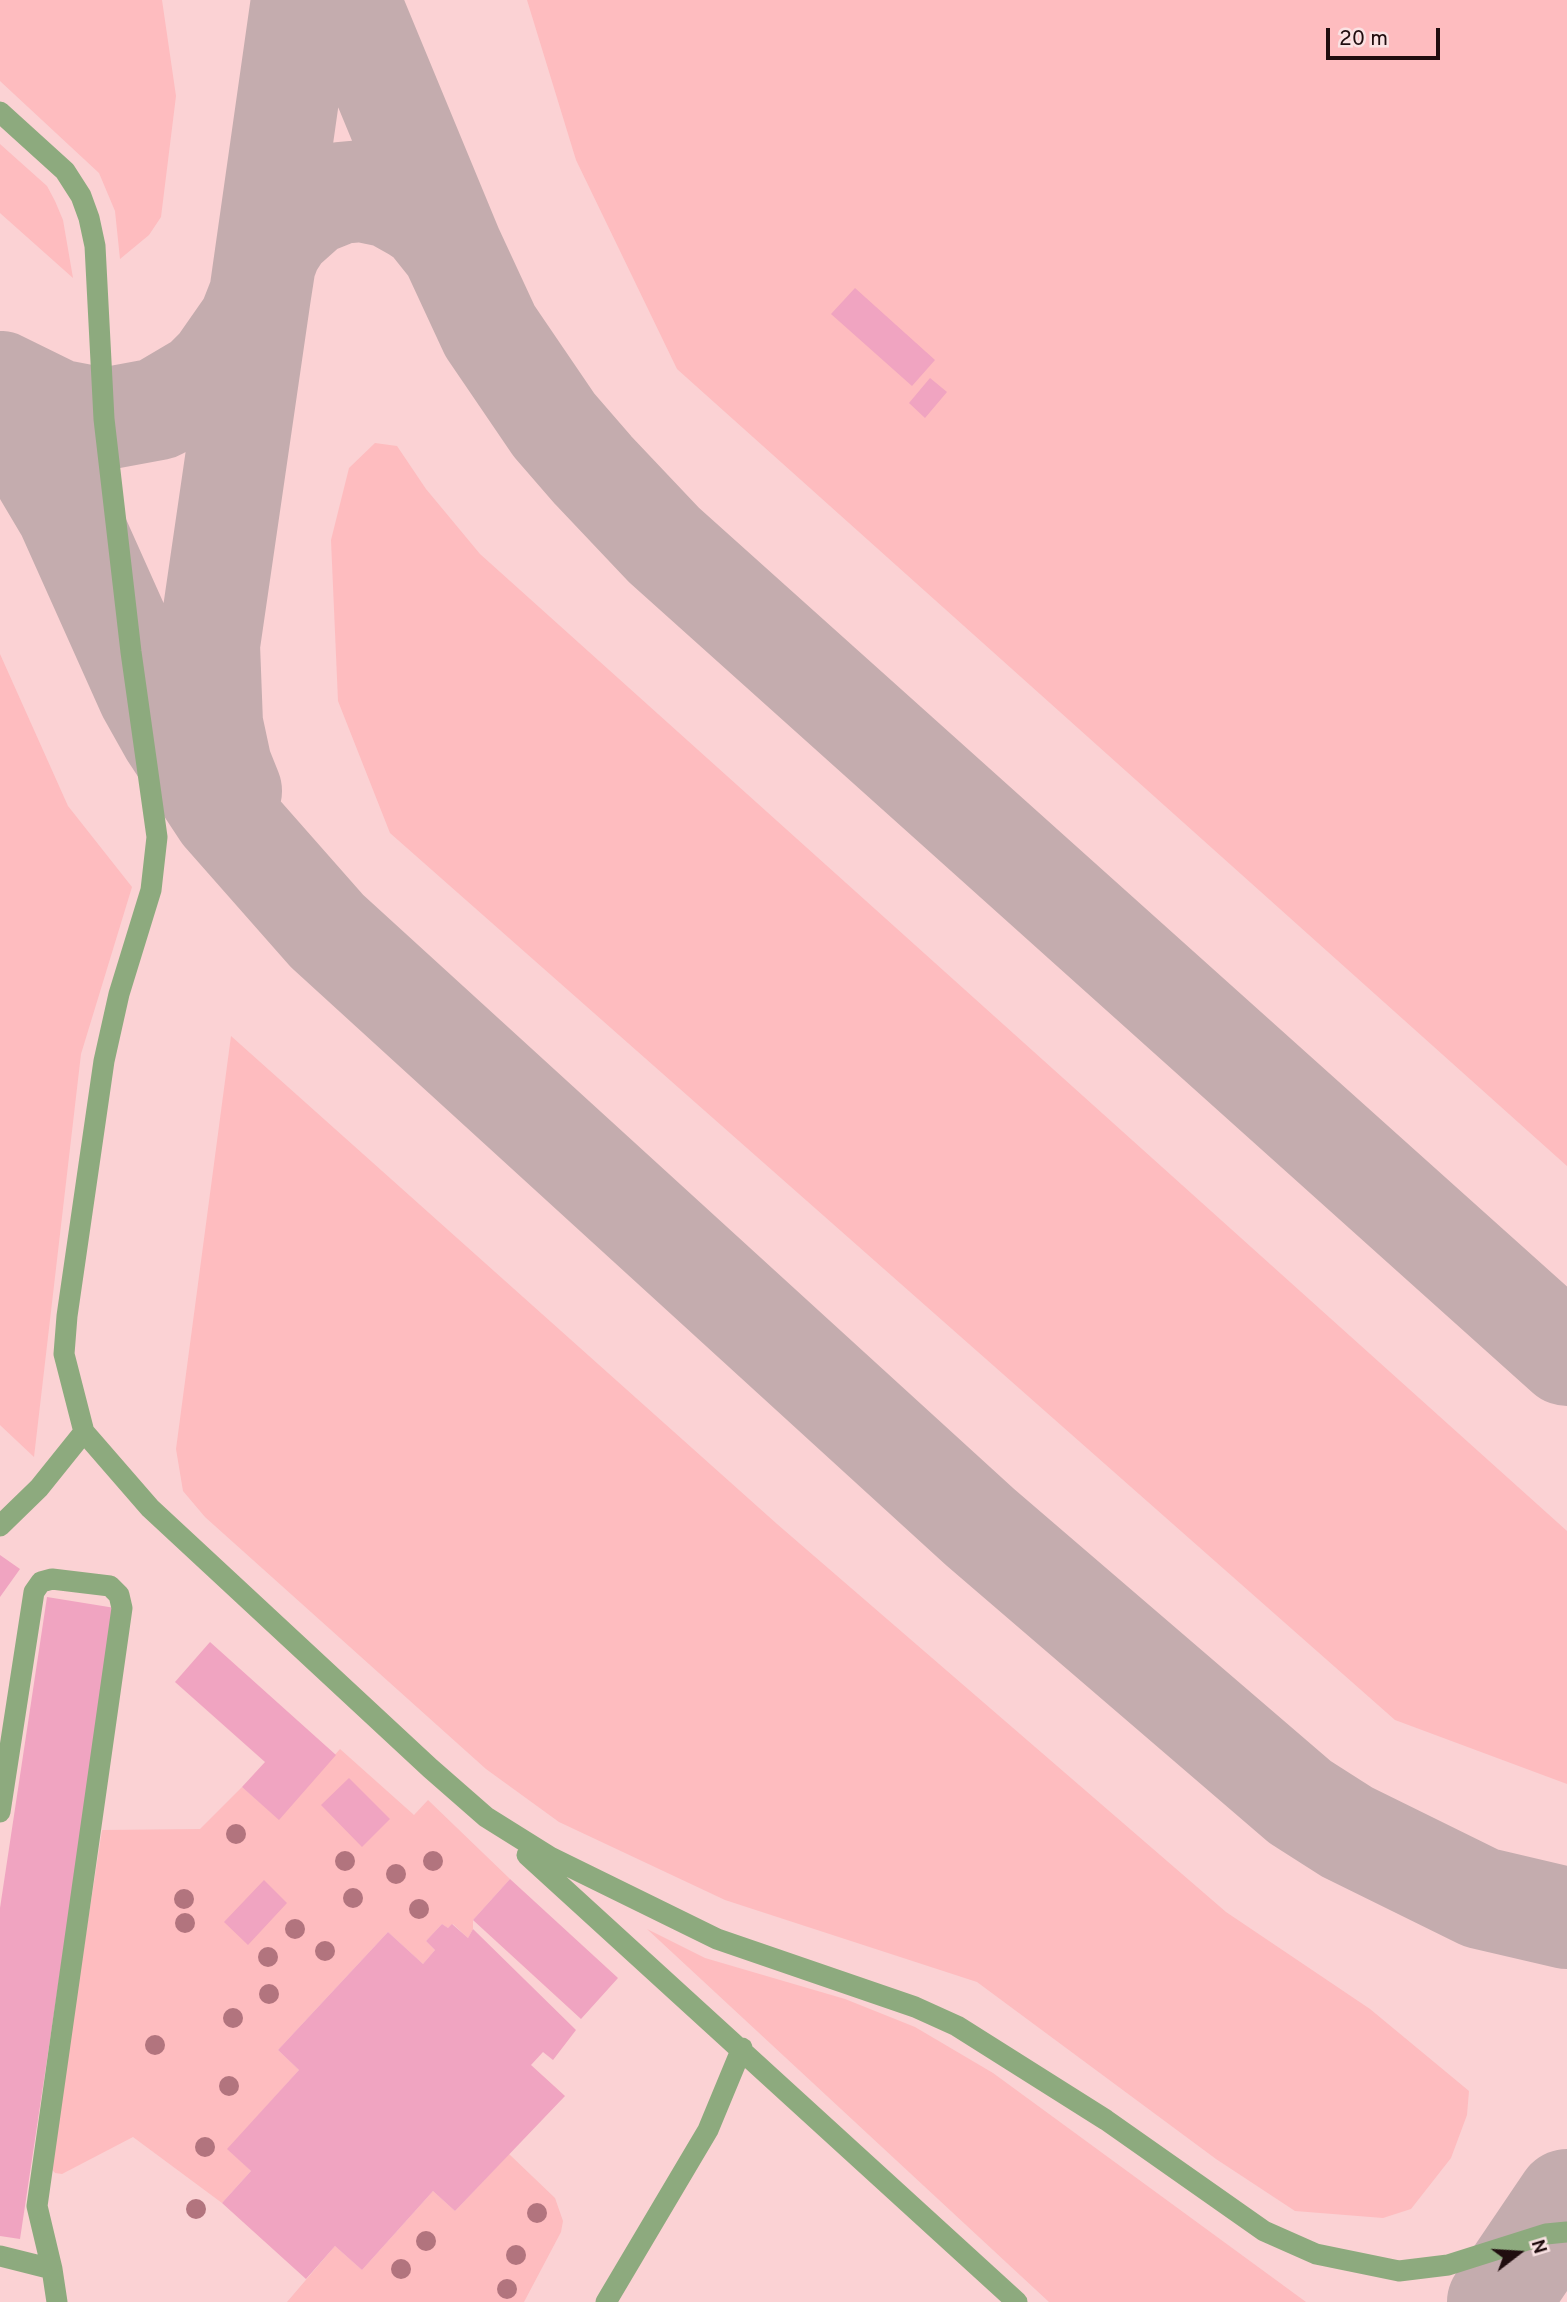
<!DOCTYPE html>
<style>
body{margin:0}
#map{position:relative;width:1567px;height:2302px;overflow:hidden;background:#fae2e3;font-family:Overpass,sans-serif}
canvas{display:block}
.north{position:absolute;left:1483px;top:2218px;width:70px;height:70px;-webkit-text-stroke:5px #fae2e3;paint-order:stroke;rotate:73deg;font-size:19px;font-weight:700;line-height:28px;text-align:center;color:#200d0f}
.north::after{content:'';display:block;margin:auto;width:24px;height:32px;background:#200d0f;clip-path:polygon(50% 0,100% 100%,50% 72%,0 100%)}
.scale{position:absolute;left:1326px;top:28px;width:114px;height:32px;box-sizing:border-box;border:4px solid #200d0f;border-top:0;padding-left:9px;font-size:21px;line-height:24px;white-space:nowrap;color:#200d0f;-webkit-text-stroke:5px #fae2e3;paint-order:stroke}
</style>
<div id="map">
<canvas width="1567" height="2302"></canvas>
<div class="north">N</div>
<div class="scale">20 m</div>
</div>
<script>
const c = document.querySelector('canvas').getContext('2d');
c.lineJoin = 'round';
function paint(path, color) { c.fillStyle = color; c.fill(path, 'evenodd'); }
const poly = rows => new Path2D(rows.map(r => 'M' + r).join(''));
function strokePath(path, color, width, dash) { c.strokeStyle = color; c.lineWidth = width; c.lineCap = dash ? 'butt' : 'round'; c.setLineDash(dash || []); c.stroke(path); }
const built = poly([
 [0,0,1567,0,1567,2302,0,2302]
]);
const green = poly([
 [0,0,162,0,176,96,161,217,149,235,120,259,115,211,99,173,0,81],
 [527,0,1567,0,1567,1166,677,369,576,160],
 [0,144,47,186,55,201,63,220,73,278,0,213],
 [375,443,397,446,426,489,480,554,1567,1531,1567,1784,1395,1720,390,833,338,701,331,540,349,468],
 [0,654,68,806,132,887,81,1054,34,1457,0,1425],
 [231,1036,777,1524,1226,1912,1370,2009,1469,2091,1467,2115,1451,2158,1411,2209,1383,2218,1295,2211,1216,2159,977,1982,725,1900,559,1822,486,1769,205,1517,183,1491,176,1449],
 [340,1749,414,1815,428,1800,510,1879,473,1920,473,1929,468,1938,453,1924,448,1928,442,1924,426,1941,435,1950,423,1964,388,1932,278,2050,299,2070,228,2149,251,2171,222,2203,133,2137,62,2174,55,2173,50,2167,102,1830,200,1829,242,1787,279,1819],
 [647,1929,705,1958,845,1999,915,2027,993,2073,1306,2302,1049,2302],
 [509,2154,555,2198,563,2221,561,2232,524,2302,287,2302,335,2246,362,2270,433,2191,455,2211]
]);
const taxiway = poly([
 [349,0,452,249,490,331,554,425,593,470,664,545,1567,1355],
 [0,382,57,410,104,419,158,409,202,383,219,366,249,323,260,295,302,0],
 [0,399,67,512,148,693,171,734,223,813,327,931,980,1527,1300,1802,1347,1832,1481,1898,1567,1918],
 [231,791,221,766,212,724,209,645,260,295,265,263,271,247,282,230,310,205,340,193,362,191,391,197,416,211,428,219,452,249],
 [1498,2302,1567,2200]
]);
const building = poly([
 [855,288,935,360,912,386,831,314],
 [930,378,947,392,925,418,909,403],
 [0,1555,20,1569,0,1597],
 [47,1597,115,1608,20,2239,0,2236,0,1908],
 [210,1642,336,1755,279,1820,242,1787,265,1762,175,1682],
 [349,1778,390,1819,362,1847,321,1805],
 [510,1879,618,1978,581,2019,473,1920],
 [264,1880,287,1903,248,1945,224,1922],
 [442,1924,448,1928,452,1924,468,1938,473,1929,576,2030,553,2060,543,2052,531,2065,565,2096,455,2211,433,2191,362,2270,335,2246,306,2279,222,2203,251,2171,227,2149,299,2070,278,2050,388,1932,423,1964,435,1950,426,1941]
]);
const minor = poly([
 [0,112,65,171,81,196,89,218,95,246,104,419,131,652,157,837,151,890,119,994,104,1061,67,1316,64,1354,84,1432,150,1508,430,1768,486,1817,550,1857,717,1939,915,2007,957,2026,1106,2120,1264,2231,1316,2254,1399,2271,1448,2265,1546,2234,1567,2232],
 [0,1526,39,1488,84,1432],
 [0,1812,34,1592,41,1582,52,1579,110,1586,119,1595,122,1608,37,2206,52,2269],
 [527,1855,1017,2302],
 [0,2256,52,2269,57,2302],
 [606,2302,708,2130,742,2048]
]);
const trees = [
 [236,1834],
 [345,1861],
 [433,1861],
 [396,1874],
 [353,1898],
 [184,1899],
 [419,1909],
 [185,1923],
 [295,1929],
 [325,1951],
 [268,1957],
 [269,1994],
 [233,2018],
 [155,2045],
 [229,2086],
 [205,2147],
 [196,2209],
 [537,2213],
 [426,2241],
 [516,2255],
 [401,2269],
 [507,2289]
];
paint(built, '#fbd2d4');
paint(green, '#febcbf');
strokePath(taxiway, '#c4acae', 102);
paint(building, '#f0a4c1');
strokePath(minor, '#8daa7e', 21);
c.fillStyle = '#b2747e';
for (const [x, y] of trees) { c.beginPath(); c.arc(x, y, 10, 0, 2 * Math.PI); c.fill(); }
</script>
